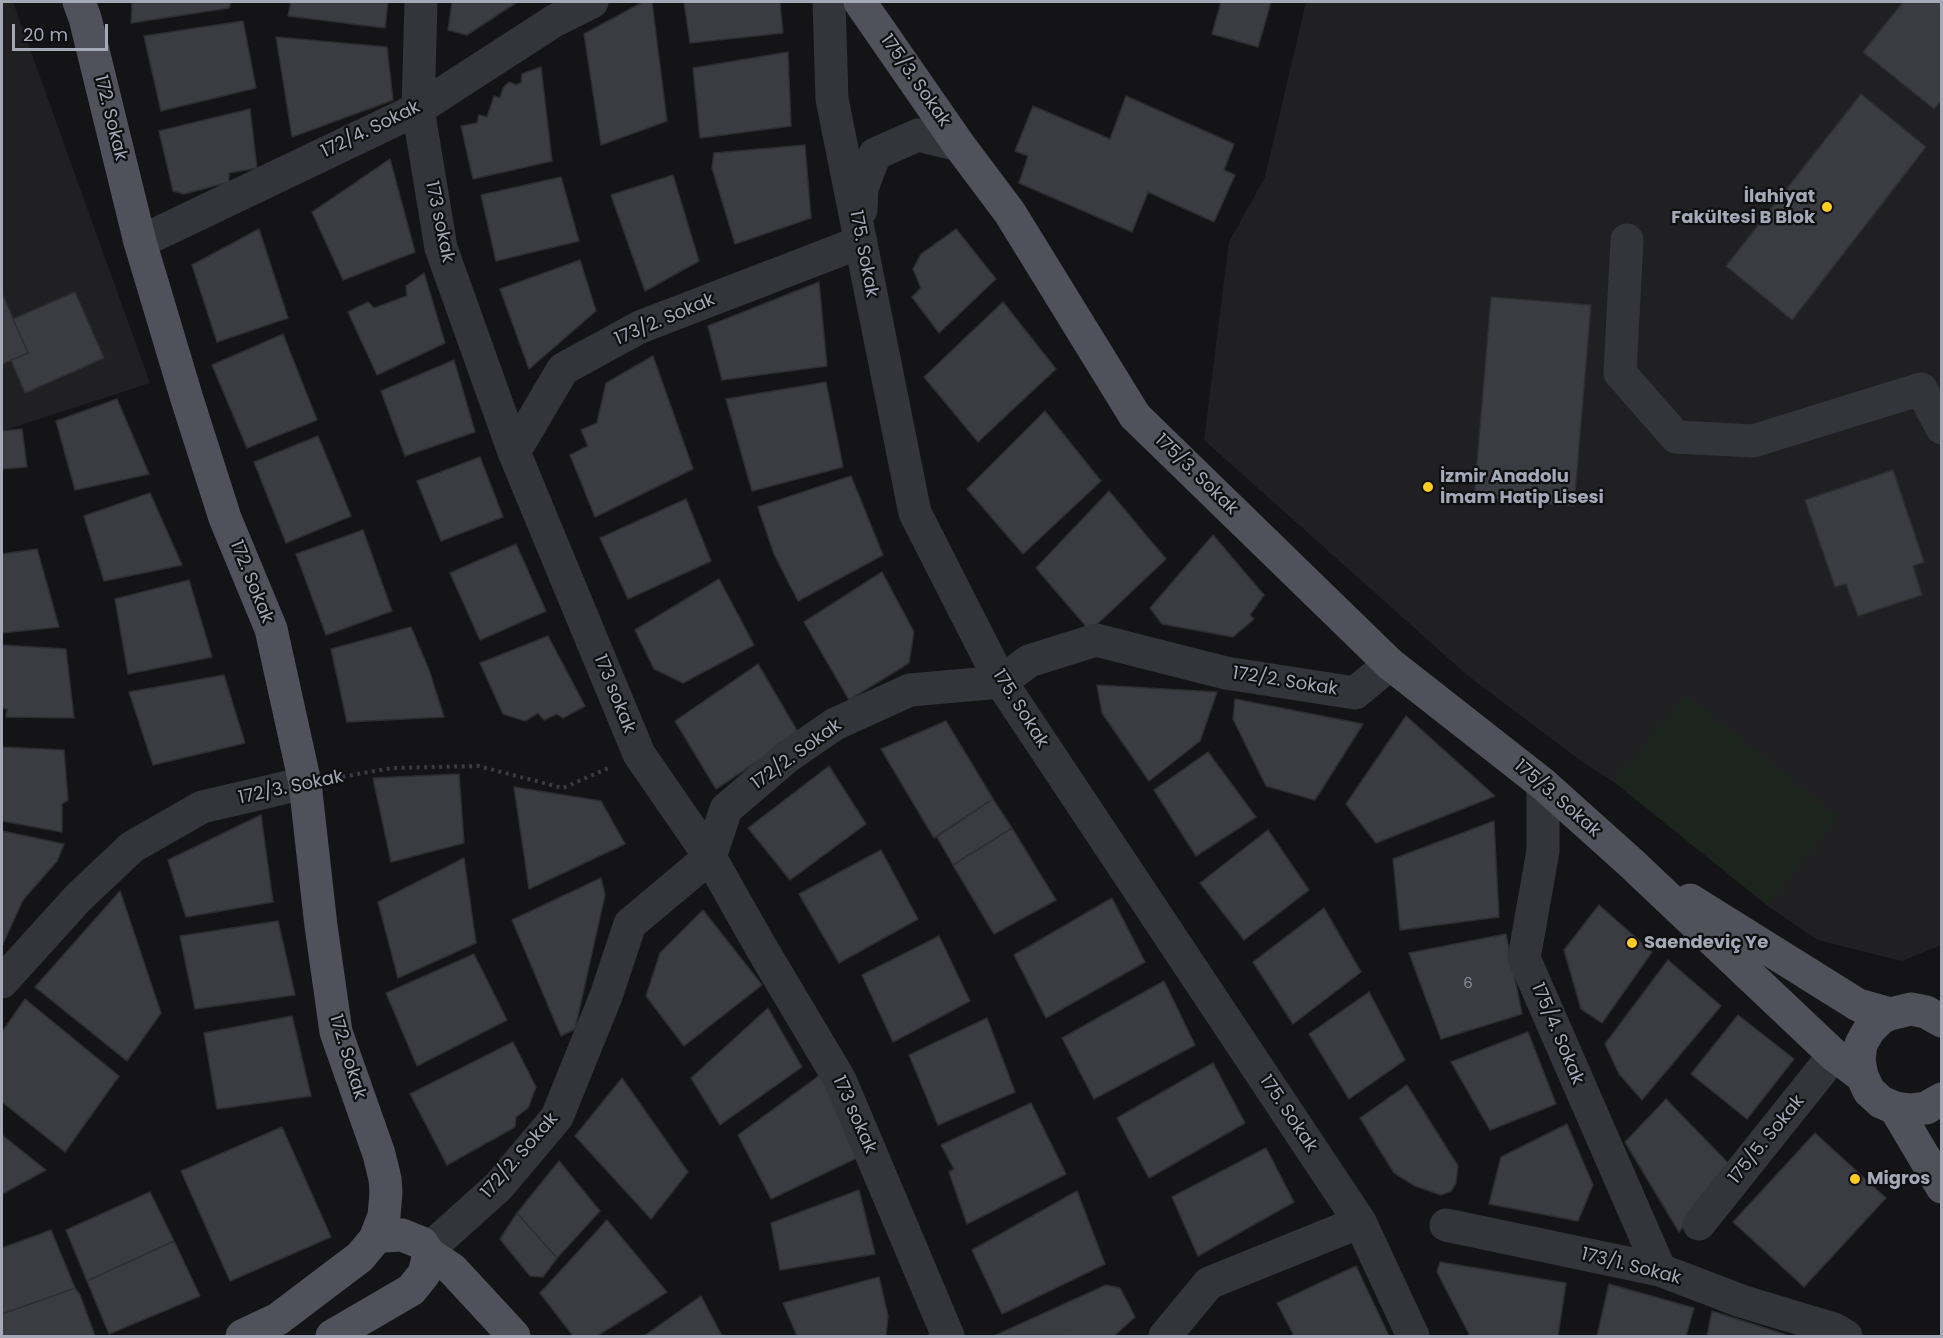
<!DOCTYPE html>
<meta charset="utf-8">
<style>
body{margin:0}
#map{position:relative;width:1943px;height:1338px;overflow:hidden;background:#141416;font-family:Poppins,sans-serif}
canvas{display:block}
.frame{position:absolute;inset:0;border:3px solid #a4a8b7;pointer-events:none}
.scale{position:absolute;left:12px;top:24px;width:96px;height:27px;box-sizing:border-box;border:3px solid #a4a8b7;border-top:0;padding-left:8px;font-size:18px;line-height:21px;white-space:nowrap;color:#a4a8b7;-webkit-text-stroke:4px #0f0f11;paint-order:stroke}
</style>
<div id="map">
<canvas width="1943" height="1338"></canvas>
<div class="frame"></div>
<div class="scale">20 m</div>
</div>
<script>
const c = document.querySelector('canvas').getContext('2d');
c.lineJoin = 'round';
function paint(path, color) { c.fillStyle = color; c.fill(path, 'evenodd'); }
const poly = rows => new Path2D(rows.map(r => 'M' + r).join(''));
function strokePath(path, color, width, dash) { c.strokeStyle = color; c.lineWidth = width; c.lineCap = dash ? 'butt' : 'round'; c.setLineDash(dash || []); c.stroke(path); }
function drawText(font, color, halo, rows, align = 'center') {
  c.font = font + ' Poppins,sans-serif'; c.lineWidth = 4.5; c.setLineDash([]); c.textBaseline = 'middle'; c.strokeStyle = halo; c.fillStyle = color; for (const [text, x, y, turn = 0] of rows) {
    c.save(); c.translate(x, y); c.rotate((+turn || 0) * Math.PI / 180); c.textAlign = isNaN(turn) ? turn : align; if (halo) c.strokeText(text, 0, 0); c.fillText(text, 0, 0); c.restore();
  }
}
const built = poly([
 [2,2,13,2,150,383,2,431],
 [1306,2,1941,2,1941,945,1902,961,1818,940,1768,906,1614,782,1581,761,1467,675,1204,440,1229,242,1265,177]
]);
const green = poly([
 [1685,694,1839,817,1768,906,1614,782]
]);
const building = poly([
 [132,2,231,2,229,8,131,23,132,2],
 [291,2,388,2,385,28,288,16,291,2],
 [452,2,517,2,467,35,448,30,452,2],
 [643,2,652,2,667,121,601,145,584,34,643,2],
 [684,2,780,2,783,33,690,43,684,2],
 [1221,2,1271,2,1258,47,1212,34,1221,2],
 [1903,2,1942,2,1942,100,1934,109,1863,52,1903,2],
 [243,21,256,88,161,111,144,36,243,21],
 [276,37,387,47,393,100,292,137,276,37],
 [788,52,791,126,700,138,693,68,788,52],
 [541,67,552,161,473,179,461,126,477,123,479,115,487,117,494,96,500,98,503,88,509,82,516,85,521,83,522,74,541,67],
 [1861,94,1926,147,1792,320,1726,266,1861,94],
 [1126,96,1234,144,1224,170,1235,175,1214,222,1148,192,1132,232,1019,183,1028,156,1015,151,1033,106,1110,139,1126,96],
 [250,109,257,168,229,173,229,182,184,194,173,191,159,131,250,109],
 [805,145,811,218,735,244,712,168,714,153,805,145],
 [390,159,415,252,343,280,312,212,390,159],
 [673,175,699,261,645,291,611,195,673,175],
 [561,177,579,241,496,261,481,195,561,177],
 [259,229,288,318,217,342,192,265,259,229],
 [956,229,996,279,939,333,912,297,921,288,913,269,921,254,956,229],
 [580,260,596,311,529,369,500,289,580,260],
 [424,273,445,343,377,375,348,312,368,302,374,308,407,296,406,286,424,273],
 [819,282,827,366,722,380,708,326,819,282],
 [75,292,104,358,25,393,11,360,28,353,13,319,75,292],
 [2,293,28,353,2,364,2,293],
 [1491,297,1591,305,1574,506,1474,498,1491,297],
 [1003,302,1056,369,978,442,924,377,1003,302],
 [283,334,317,420,247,448,212,365,283,334],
 [653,356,693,469,595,517,570,455,588,446,581,430,597,423,606,383,653,356],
 [454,360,475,432,405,456,381,391,454,360],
 [826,382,843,467,752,491,726,399,826,382],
 [117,399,149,474,75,490,56,421,117,399],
 [1045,411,1101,481,1023,554,967,489,1045,411],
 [22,429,27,467,2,469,2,431,22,429],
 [318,436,351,516,286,543,254,462,318,436],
 [480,457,503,517,441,541,417,481,480,457],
 [1893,470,1924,562,1913,566,1922,595,1858,616,1846,584,1835,587,1805,500,1893,470],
 [851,476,883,555,798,601,774,554,758,507,851,476],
 [1109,491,1166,559,1090,631,1036,568,1109,491],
 [150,493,182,565,104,581,84,516,150,493],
 [686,499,711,561,628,599,600,538,686,499],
 [363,530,392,611,326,635,296,554,363,530],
 [1213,535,1264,595,1250,615,1254,619,1233,637,1162,624,1150,608,1213,535],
 [516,544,546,611,480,640,450,573,516,544],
 [37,549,59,627,2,633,2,554,37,549],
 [882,572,914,632,909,663,849,700,804,622,882,572],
 [719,579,754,645,683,683,654,669,635,630,719,579],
 [189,580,212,657,128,674,115,599,189,580],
 [411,627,429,670,444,717,347,722,331,649,411,627],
 [548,636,585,706,563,718,557,714,544,720,538,713,525,721,503,714,480,663,548,636],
 [2,645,66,649,74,718,6,717,7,709,2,708,2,645],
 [758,664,799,734,716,789,675,721,758,664],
 [224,675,245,743,153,765,129,692,224,675],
 [1097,685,1217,692,1200,741,1149,781,1102,713,1097,685],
 [1235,699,1363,724,1315,800,1266,786,1233,719,1235,699],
 [1406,716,1495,796,1376,843,1346,804,1406,716],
 [946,721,993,799,934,838,881,749,946,721],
 [2,747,64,750,68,800,62,804,62,832,2,821,2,747],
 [1208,752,1256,817,1196,856,1154,790,1208,752],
 [829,766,866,824,790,880,748,828,829,766],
 [459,774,464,843,391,862,373,778,459,774],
 [514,787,601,801,625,844,529,889,514,787],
 [993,799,1012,828,953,865,937,837,993,799],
 [261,815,273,902,186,917,168,860,261,815],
 [1494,821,1499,917,1400,930,1393,859,1494,821],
 [1012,828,1056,900,994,934,953,865,1012,828],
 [1268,830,1309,890,1244,940,1200,883,1268,830],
 [2,831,64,844,57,861,23,900,2,946,2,831],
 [881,850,918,919,839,963,799,894,881,850],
 [464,858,476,943,398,978,378,902,464,858],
 [601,878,605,895,575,1029,561,1036,512,920,601,878],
 [120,891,161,1013,127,1061,35,987,120,891],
 [1112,898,1145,962,1046,1018,1014,955,1112,898],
 [1599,905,1652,952,1602,1023,1581,1009,1564,950,1599,905],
 [1324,908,1361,972,1293,1024,1253,962,1324,908],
 [703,910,762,985,684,1046,646,996,660,953,703,910],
 [278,921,295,995,195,1009,180,936,278,921],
 [1506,934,1522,1014,1441,1039,1409,953,1506,934],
 [939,936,970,1001,893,1042,862,975,939,936],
 [474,954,507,1020,417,1066,386,993,474,954],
 [1668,960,1721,1006,1642,1100,1619,1074,1605,1044,1668,960],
 [1164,981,1195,1045,1094,1099,1062,1038,1164,981],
 [1369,992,1405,1060,1349,1099,1309,1034,1369,992],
 [25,999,119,1076,65,1152,2,1102,2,1032,25,999],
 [768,1008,802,1067,720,1125,691,1078,768,1008],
 [1738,1015,1794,1059,1747,1119,1691,1074,1738,1015],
 [292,1016,311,1096,217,1109,204,1033,292,1016],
 [987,1018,1015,1092,938,1125,909,1055,987,1018],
 [1528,1032,1556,1104,1490,1130,1451,1062,1528,1032],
 [513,1042,536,1087,528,1108,516,1117,515,1127,447,1165,410,1094,513,1042],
 [1213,1063,1245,1123,1149,1178,1117,1118,1213,1063],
 [820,1075,863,1155,771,1199,738,1135,820,1075],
 [622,1078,688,1172,651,1219,575,1136,622,1078],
 [1407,1085,1458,1166,1456,1183,1451,1191,1441,1195,1415,1186,1394,1173,1360,1118,1407,1085],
 [1666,1099,1730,1165,1679,1232,1625,1142,1666,1099],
 [1031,1103,1066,1174,967,1224,949,1172,954,1169,941,1145,1031,1103],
 [1567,1124,1593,1185,1578,1221,1489,1204,1501,1157,1567,1124],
 [282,1127,331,1237,230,1281,181,1171,282,1127],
 [1815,1133,1886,1198,1804,1287,1733,1222,1815,1133],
 [2,1135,46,1170,2,1194,2,1135],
 [1266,1148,1294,1202,1198,1256,1172,1197,1266,1148],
 [559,1161,600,1211,557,1258,517,1213,559,1161],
 [859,1190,875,1254,780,1270,771,1223,859,1190],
 [1077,1191,1105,1264,1002,1314,972,1250,1077,1191],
 [150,1192,174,1241,87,1281,66,1230,150,1192],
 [517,1213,557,1258,543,1277,530,1276,500,1239,517,1213],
 [607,1220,667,1292,597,1336,573,1336,540,1293,607,1220],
 [51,1230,75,1288,2,1314,2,1248,51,1230],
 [174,1241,200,1296,109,1334,87,1281,174,1241],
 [1440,1262,1566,1283,1558,1336,1470,1336,1437,1272,1440,1262],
 [1356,1266,1389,1336,1294,1336,1277,1303,1356,1266],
 [879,1277,888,1316,886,1336,797,1336,783,1303,879,1277],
 [1609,1284,1694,1308,1686,1336,1597,1336,1609,1284],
 [1106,1285,1120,1288,1135,1317,1114,1336,996,1335,1106,1285],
 [75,1288,80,1295,95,1336,2,1336,2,1314,75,1288],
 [701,1296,722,1336,644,1336,701,1296],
 [1712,1311,1790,1336,1707,1336,1712,1311]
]);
const path = poly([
 [335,778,392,768,478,766,563,788,611,767]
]);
const minor = poly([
 [421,2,418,109,441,248,514,452,639,754,710,857,762,949,840,1080,948,1336],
 [829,2,832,99,915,513,1001,682,1360,1222,1413,1336],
 [861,210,862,188,875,154,918,135,959,145],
 [1627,240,1620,373,1676,437,1753,441,1921,389,1942,428],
 [140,242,418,109,554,21,592,2],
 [514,452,563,369,640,327,861,242],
 [1543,784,1543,851,1524,958,1660,1270],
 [2,982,78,898,132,847,202,807,305,783],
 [1699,1224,1834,1055],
 [1446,1225,1660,1270,1741,1301,1834,1329,1846,1336],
 [426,1249,439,1240,499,1186,557,1117,606,996,630,924,710,857,726,809,787,757,835,724,910,690,1001,682,1029,661,1096,640,1226,673,1355,693,1390,664],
 [1165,1336,1209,1283,1360,1222]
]);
const major = poly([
 [79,2,85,18,140,242,187,399,225,518,271,629,305,783,321,926,336,1032,379,1154,385,1179,386,1192,384,1216,375,1239,360,1257,278,1319,242,1336],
 [860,2,959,145,1010,213,1135,416,1390,664,1543,784,1630,862,1834,1055,1862,1076],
 [1690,900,1858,1005,1890,1014],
 [1942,1021,1926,1012,1911,1009,1890,1014,1881,1018,1869,1030,1861,1044,1859,1060,1862,1076,1869,1091,1881,1102,1895,1108,1911,1110,1926,1108,1942,1099],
 [1895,1108,1942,1187],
 [429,1254,452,1269,514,1336],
 [332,1336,411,1290,424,1274,429,1254,422,1243,402,1235,383,1236,375,1239]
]);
const markers = [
 [1827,207,6,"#ffcd22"],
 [1428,487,6,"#ffcd22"],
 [1632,943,6,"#ffcd22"],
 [1855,1179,6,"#ffcd22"]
];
const numberNames = [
 ["6",1468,984]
];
const streetNames = [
 ["175/3. Sokak",915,81,55],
 ["172. Sokak",110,118,76],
 ["172/4. Sokak",371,130,-26],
 ["173 sokak",439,222,78],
 ["175. Sokak",863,254,79],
 ["173/2. Sokak",665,320,-23],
 ["175/3. Sokak",1196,475,44],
 ["172. Sokak",251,582,68],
 ["172/2. Sokak",1285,682,9],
 ["173 sokak",614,694,68],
 ["175. Sokak",1020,709,58],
 ["172/2. Sokak",797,755,-36],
 ["172/3. Sokak",291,788,-12],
 ["175/3. Sokak",1557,799,41],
 ["175/4. Sokak",1557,1034,67],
 ["172. Sokak",347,1057,73],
 ["175. Sokak",1288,1114,56],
 ["173 sokak",854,1115,66],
 ["175/5. Sokak",1767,1140,-51],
 ["172/2. Sokak",520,1156,-49],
 ["173/1. Sokak",1631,1267,14]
];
const poiNames = [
 ["İlahiyat",1815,197,"right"],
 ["Fakültesi B Blok",1815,218,"right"],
 ["İzmir Anadolu",1440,477],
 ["İmam Hatip Lisesi",1440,498],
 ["Saendeviç Ye",1644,943],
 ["Migros",1867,1179]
];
paint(built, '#202023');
paint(green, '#1b241d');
paint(building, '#3b3c41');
strokePath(building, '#2e2e32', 1.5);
strokePath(path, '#3a3c42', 4, [3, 4.5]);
strokePath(minor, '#34353b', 33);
strokePath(major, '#50515a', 33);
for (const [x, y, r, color] of markers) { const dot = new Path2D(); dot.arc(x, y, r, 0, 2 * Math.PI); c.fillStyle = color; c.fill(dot); strokePath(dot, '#0f0f11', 2); }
drawText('15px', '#8a8d9a', null, numberNames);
drawText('18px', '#a4a8b7', '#0f0f11', streetNames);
drawText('bold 18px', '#a4a8b7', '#0f0f11', poiNames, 'left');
</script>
